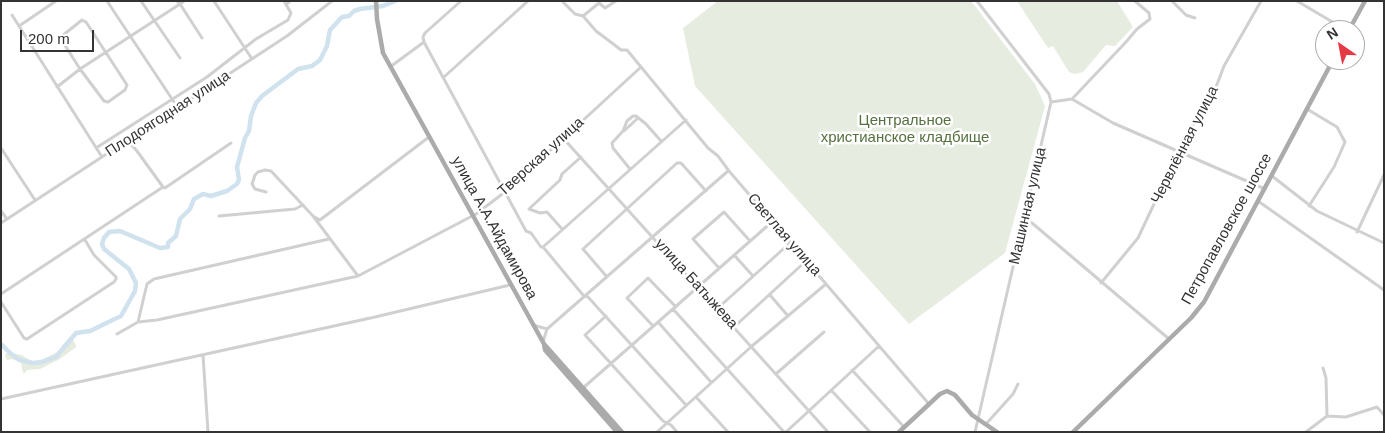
<!DOCTYPE html>
<meta charset="utf-8">
<style>
body{margin:0}
#map{position:relative;width:1385px;height:433px;overflow:hidden;background:#fff;font-family:Helvetica,sans-serif}
canvas{display:block}
.frame{position:absolute;inset:0;border:2px solid #333;pointer-events:none}
.north{position:absolute;left:1315px;top:20px;width:50px;height:50px;box-sizing:border-box;background:#fff;border:1px solid #adadad;border-radius:50%;rotate:327deg;font-size:14px;font-weight:700;line-height:20px;text-align:center;color:#333}
.north::after{content:'';display:block;margin:auto;width:18px;height:22px;background:#e63946;clip-path:polygon(50% 0,100% 100%,50% 72%,0 100%)}
.scale{position:absolute;left:20px;top:30px;width:74px;height:22px;box-sizing:border-box;border:2px solid #333;border-top:0;padding-left:6px;font-size:15px;line-height:18px;white-space:nowrap;color:#333;-webkit-text-stroke:4px #fff;paint-order:stroke}
</style>
<div id="map">
<canvas width="1385" height="433"></canvas>
<div class="frame"></div>
<div class="north">N</div>
<div class="scale">200 m</div>
</div>
<script>
const c = document.querySelector('canvas').getContext('2d');
c.lineJoin = 'round';
function paint(path, color) { c.fillStyle = color; c.fill(path, 'evenodd'); }
const poly = rows => new Path2D(rows.map(r => 'M' + r).join(''));
function strokePath(path, color, width, dash) { c.strokeStyle = color; c.lineWidth = width; c.lineCap = dash ? 'butt' : 'round'; c.setLineDash(dash || []); c.stroke(path); }
function drawText(font, color, halo, rows, align = 'center') {
  c.font = font + ' Helvetica,sans-serif'; c.lineWidth = 5; c.setLineDash([]); c.textBaseline = 'middle'; c.strokeStyle = halo; c.fillStyle = color; for (const [text, x, y, turn = 0] of rows) {
    c.save(); c.translate(x, y); c.rotate((+turn || 0) * Math.PI / 180); c.textAlign = isNaN(turn) ? turn : align; if (halo) c.strokeText(text, 0, 0); c.fillText(text, 0, 0); c.restore();
  }
}
const green = poly([
 [718,1,971,1,1035,84,1045,106,1005,253,909,324,695,86,683,28],
 [1017,1,1117,1,1133,27,1115,46,1106,45,1083,72,1075,74,1069,72,1053,46,1048,48],
 [68,339,73,340,76,345,76,347,60,359,40,369,27,370,25,373,23,373,21,363,12,359,7,360,5,355,7,353,22,355,31,361,39,361,57,352]
]);
const river = poly([
 [1,344,10,353,20,360,33,363,42,362,56,357,76,333,90,331,121,316,135,291,136,283,129,269,104,249,102,244,104,238,109,232,120,231,160,248,168,247,168,243,176,236,180,219,190,209,194,199,203,194,211,196,227,191,237,184,239,180,237,167,245,138,249,131,251,116,256,103,262,96,298,69,312,66,320,60,327,46,330,30,342,17,349,16,354,11,360,9,383,6,395,1]
]);
const minor = poly([
 [107,1,178,108],
 [141,1,180,58],
 [184,1,180,4,202,38],
 [214,1,252,59],
 [562,1,575,14,583,16,596,31,612,43,621,50,627,50,708,148,718,156,729,171,929,404],
 [1172,1,1186,15,1195,18],
 [1297,1,1346,30],
 [286,5,290,1],
 [12,15,102,157],
 [583,16,599,3,605,8,616,1],
 [82,20,86,22,127,85,125,90,108,102,104,101,80,69,61,39,62,36,82,20],
 [19,26,56,1],
 [424,42,423,37,425,33,461,1],
 [390,67,424,42,526,231,531,233,541,247,543,247,583,295,588,297,686,405],
 [444,77,528,1],
 [57,87,80,69,180,4,177,1],
 [1072,99,1126,42,1137,29,1150,19,1149,13,1135,1],
 [1051,102,1072,99,1113,123,1265,189],
 [1307,109,1337,127,1345,142,1334,167,1309,206],
 [624,131,638,118],
 [563,138,828,432],
 [127,140,137,151,163,187],
 [1,148,35,200],
 [96,148,207,77,256,39,288,20,291,13,284,1],
 [630,169,613,148,612,143,623,131,627,121,633,116,636,116,646,124,661,141],
 [1272,176,1317,211,1384,243],
 [266,192,255,189,252,184,255,175,258,172,265,170,271,171,313,216,320,220,429,137],
 [1258,201,1384,290],
 [1,211,7,219],
 [219,216,295,209,303,205],
 [313,216,358,276],
 [1024,221,1032,223,1169,339],
 [1,223,287,36,332,1],
 [562,229,547,212,540,213,529,209,560,180,562,174,581,157],
 [1357,232,1384,175],
 [543,247,686,120],
 [734,255,753,276],
 [719,268,693,239,724,212,750,241],
 [607,277,583,249,677,163,681,163,706,191],
 [1101,283,1138,238,1186,136,1216,87,1224,66,1261,1],
 [1,294,163,187,165,188,231,143],
 [770,295,788,316],
 [1,302,24,338,27,339,114,282,116,279,116,277,94,255,85,240],
 [718,308,791,242],
 [673,309,784,432],
 [606,316,585,335,663,421,671,425,677,432],
 [138,322,147,284,154,279,329,239],
 [658,322,711,382],
 [533,325,547,329],
 [653,326,627,298,648,278,676,307],
 [734,327,806,261],
 [117,334,138,322,157,320,358,276,476,214,505,192,641,67],
 [543,342,547,329,728,171],
 [203,355,208,432],
 [1323,368,1326,378,1327,416],
 [852,370,904,427],
 [777,373,824,332],
 [583,388,773,221],
 [831,390,870,432],
 [696,397,728,432],
 [1,399,375,317,510,285],
 [986,424,1013,394,1018,384],
 [657,432,752,346,826,284],
 [786,432,879,346],
 [975,432,1051,102,1049,94,977,1],
 [1306,432,1327,416,1346,417,1377,407,1384,415]
]);
const major = poly([
 [376,1,377,19,383,53,544,344,545,350,617,432],
 [1349,30,1365,1],
 [544,344,622,432],
 [899,432,940,394,947,391,955,395,972,415,997,432],
 [1073,432,1191,318,1204,302,1333,60]
]);
const streetNames = [
 ["Плодоягодная улица",168,114,-33],
 ["Червлённая улица",1185,145,-63],
 ["Тверская улица",541,157,-42],
 ["Машинная улица",1028,206,-77],
 ["улица А.А.Айдамирова",494,228,61],
 ["Петропавловское шоссе",1227,229,-61],
 ["Светлая улица",784,235,49],
 ["улица Батыжева",696,284,48]
];
const parkNames = [
 ["Центральное",905,121],
 ["христианское кладбище",905,138]
];
paint(green, '#e6ecdf');
strokePath(river, '#cfe2ee', 4.5);
strokePath(minor, '#d0d0d0', 3);
strokePath(major, '#ababab', 4.5);
drawText('15px', '#333', '#fff', streetNames);
drawText('15px', '#56703f', '#fff', parkNames);
</script>
